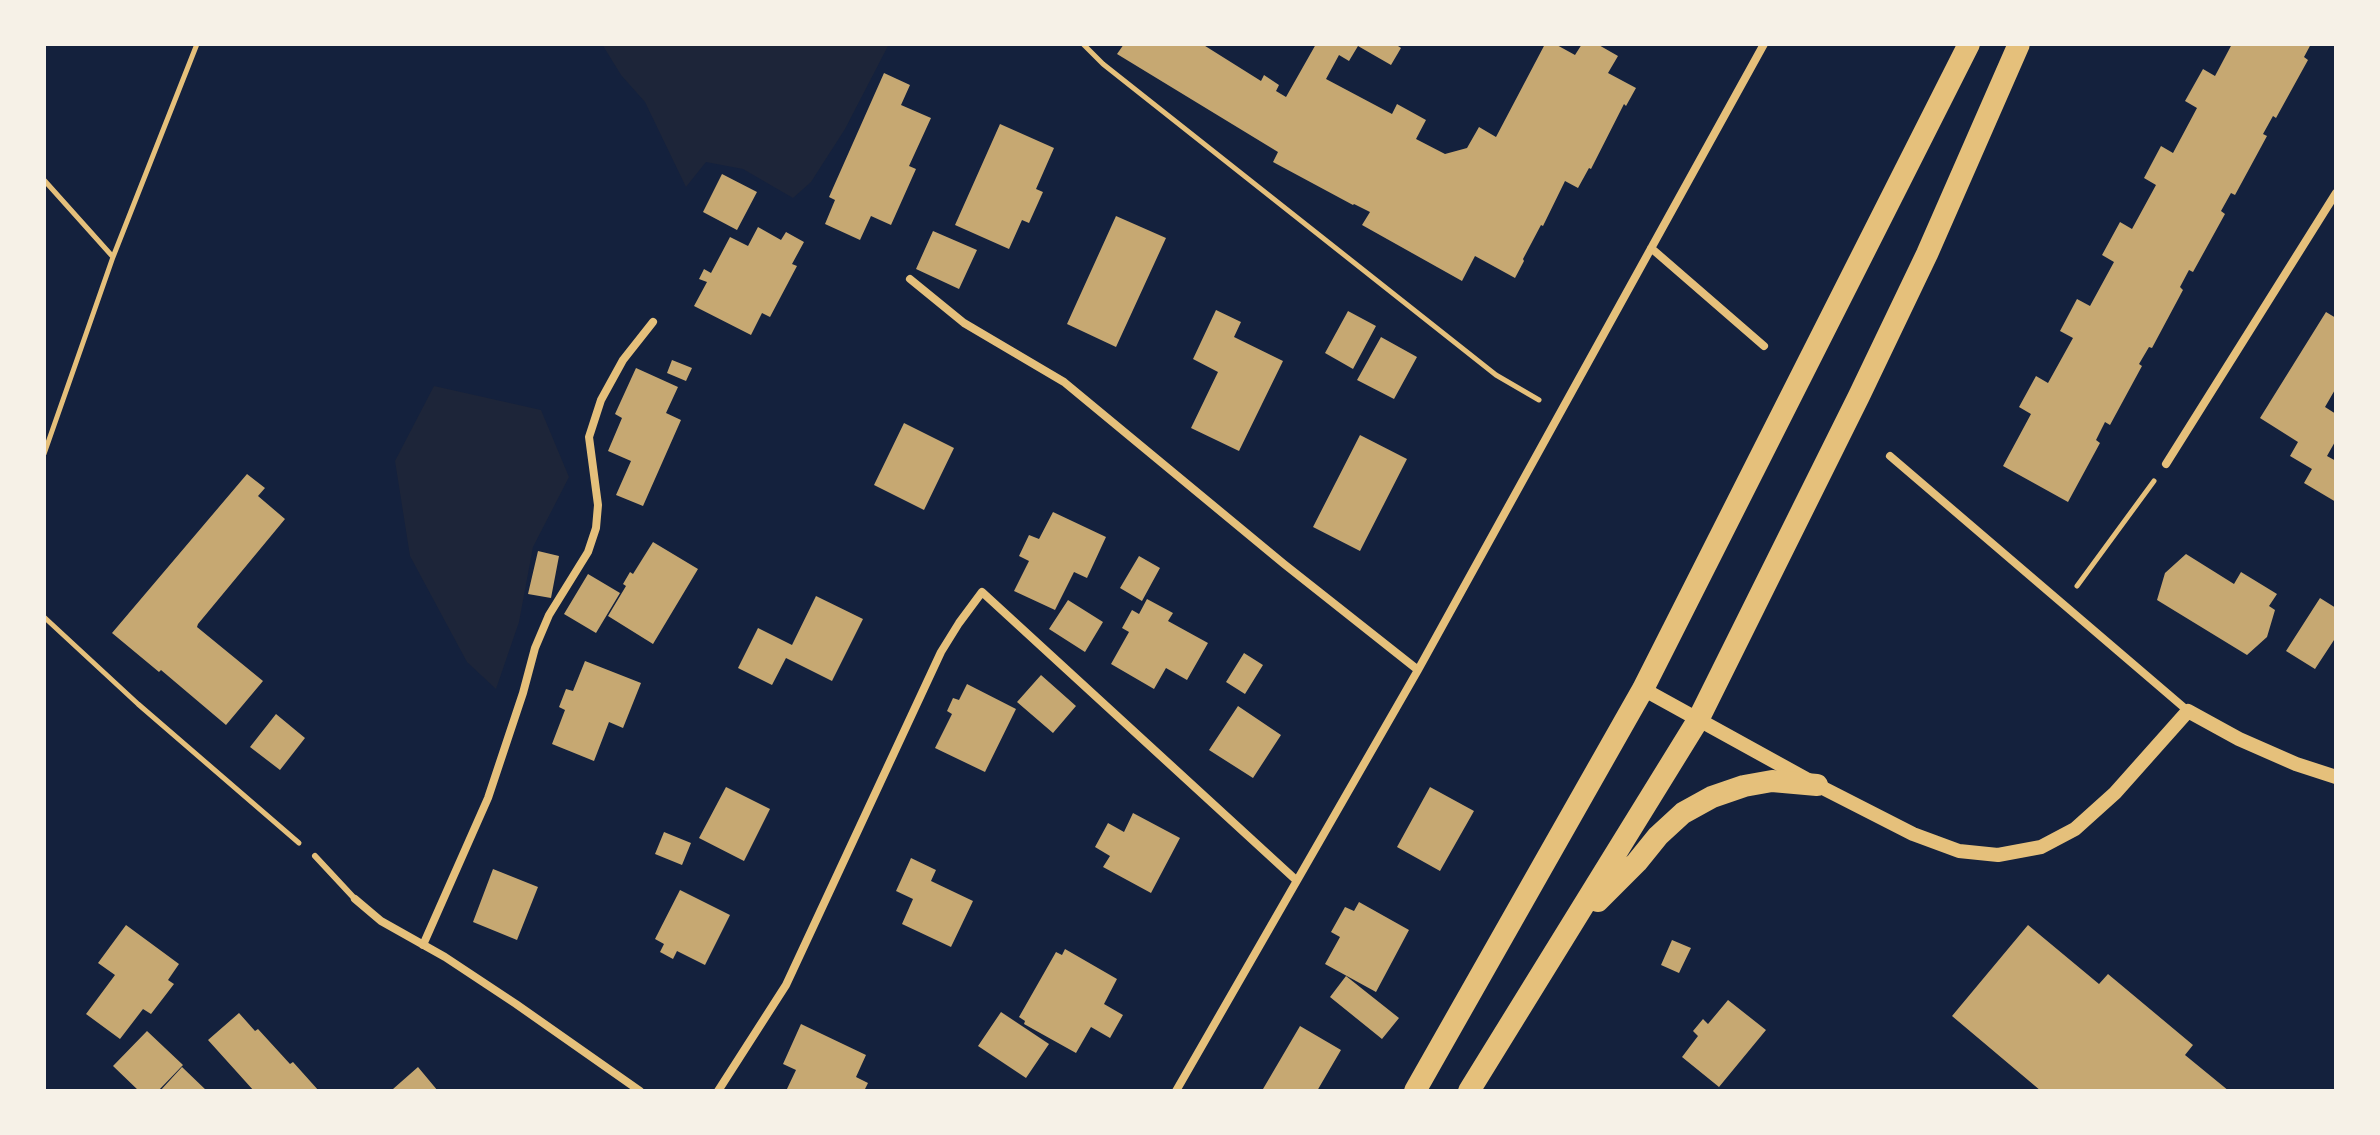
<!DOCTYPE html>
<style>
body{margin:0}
#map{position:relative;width:2380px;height:1135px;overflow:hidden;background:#14213d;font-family:Literata,serif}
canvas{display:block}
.frame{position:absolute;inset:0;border:46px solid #f6f1e7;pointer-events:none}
</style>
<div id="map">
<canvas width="2380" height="1135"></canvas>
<div class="frame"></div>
</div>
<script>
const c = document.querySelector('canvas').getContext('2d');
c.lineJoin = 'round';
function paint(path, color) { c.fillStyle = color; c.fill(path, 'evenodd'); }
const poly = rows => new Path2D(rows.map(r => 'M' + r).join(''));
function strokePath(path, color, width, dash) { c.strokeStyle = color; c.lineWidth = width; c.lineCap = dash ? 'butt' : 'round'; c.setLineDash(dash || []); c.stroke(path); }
const green = poly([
 [602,44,889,44,845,129,811,182,793,198,743,169,706,162,686,187,645,102,621,75],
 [434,386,541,410,569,477,533,547,519,622,496,689,467,662,410,556,395,461]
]);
const building = poly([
 [1124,44,1202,44,1261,81,1264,75,1279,85,1276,91,1286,97,1316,44,1399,44,1398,46,1401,48,1391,65,1358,46,1349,61,1339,55,1326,79,1392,114,1397,104,1426,120,1416,139,1445,154,1467,148,1479,127,1496,137,1545,44,1555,44,1575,55,1582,44,1597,44,1618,56,1608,73,1636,88,1626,106,1624,104,1591,169,1589,168,1578,188,1565,181,1543,226,1541,225,1523,259,1524,261,1515,278,1475,256,1462,281,1362,225,1370,212,1354,204,1353,205,1273,162,1278,152,1117,54],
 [2232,44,2311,44,2304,57,2308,60,2276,118,2273,116,2263,134,2267,136,2235,195,2231,193,2221,211,2225,214,2193,272,2189,270,2180,287,2183,290,2152,348,2149,347,2139,364,2142,366,2110,425,2105,422,2096,440,2100,443,2068,502,2003,466,2031,414,2019,407,2036,376,2048,383,2073,338,2060,331,2077,299,2090,306,2114,262,2102,255,2120,222,2132,229,2156,185,2144,178,2161,146,2173,153,2197,108,2185,101,2203,69,2215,76],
 [884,73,910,85,901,105,931,118,909,166,916,169,891,225,871,216,860,240,825,224,835,200,829,197],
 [1000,124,1054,148,1036,189,1043,192,1029,223,1022,220,1009,249,955,225],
 [722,174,757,192,737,230,703,212],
 [1116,216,1166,238,1116,347,1067,324],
 [758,227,781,240,786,232,804,242,792,264,797,266,770,317,762,313,751,335,694,306,707,282,699,279,704,269,711,273,730,237,748,246],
 [933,231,977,250,959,289,916,269],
 [1216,310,1241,322,1234,337,1283,361,1239,451,1191,428,1218,372,1193,359],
 [1348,311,1376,326,1353,369,1325,353],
 [2326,312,2336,318,2336,388,2325,407,2336,414,2336,440,2327,456,2336,461,2336,502,2304,483,2312,469,2290,456,2298,442,2260,418],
 [1381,337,1417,357,1394,399,1357,380],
 [672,360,692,368,686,381,667,373],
 [636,368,678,387,666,413,681,420,643,506,616,495,631,461,608,451,622,418,615,414],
 [904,423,954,448,924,510,874,485],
 [1360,435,1407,459,1360,551,1313,527],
 [247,474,265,488,258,496,285,519,198,624,197,627,263,681,226,725,161,670,159,672,112,633],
 [1053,512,1106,537,1087,578,1074,572,1055,610,1014,591,1029,561,1019,556,1029,535,1039,539],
 [653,542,698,569,653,644,608,616,626,586,623,584,630,572,633,574],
 [538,551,559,556,551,598,528,594],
 [2186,554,2234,584,2241,572,2277,594,2269,606,2275,610,2267,637,2247,655,2157,600,2165,573],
 [1139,556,1160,568,1142,601,1120,588],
 [588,574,620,593,596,633,564,614],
 [816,596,863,619,832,681,786,658,772,685,738,668,758,628,792,645],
 [2320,598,2336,608,2336,641,2334,640,2315,669,2286,651],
 [1147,599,1173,613,1168,621,1208,643,1187,680,1166,668,1154,689,1111,664,1129,632,1122,628,1132,610,1139,614],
 [1068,600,1103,622,1085,652,1049,629],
 [1244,653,1263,665,1245,694,1226,682],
 [585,661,641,683,623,728,609,722,594,761,552,744,565,710,559,707,566,689,573,691],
 [1041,675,1076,706,1053,733,1017,702],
 [967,684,1016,709,985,772,935,748,952,714,947,711,953,698,959,700],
 [1238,706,1281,735,1253,778,1209,750],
 [276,714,305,738,280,770,250,747],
 [726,787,770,809,744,861,699,838],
 [1430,787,1474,811,1440,871,1397,847],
 [1133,813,1180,838,1151,893,1103,867,1110,856,1095,847,1108,823,1124,832],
 [664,832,691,843,682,865,655,854],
 [911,858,936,870,931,881,973,901,951,947,902,924,913,899,896,891],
 [493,869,538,887,517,940,473,922],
 [680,890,730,915,705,965,677,951,673,959,660,952,664,944,655,939],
 [1359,902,1409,930,1376,992,1325,964,1340,937,1331,932,1345,907,1354,911],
 [126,925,179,964,168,980,174,984,151,1014,143,1009,120,1039,86,1014,115,975,98,963],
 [2028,925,2099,984,2108,974,2193,1045,2185,1055,2229,1091,2041,1091,1952,1016],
 [1672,940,1691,948,1679,973,1661,965],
 [1065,949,1117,979,1104,1004,1123,1015,1110,1038,1091,1027,1076,1053,1024,1024,1025,1021,1019,1017,1056,952,1062,955],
 [1346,976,1399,1018,1382,1039,1330,997],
 [1728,1000,1766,1030,1719,1087,1682,1057,1698,1036,1693,1031,1703,1019,1708,1024],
 [1001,1012,1049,1044,1026,1078,978,1046],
 [239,1013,255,1031,258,1029,290,1064,293,1062,319,1091,254,1091,208,1040],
 [801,1024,866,1055,856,1077,868,1083,864,1091,786,1091,796,1070,783,1064],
 [1300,1026,1341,1050,1317,1091,1266,1091,1263,1089],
 [147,1031,183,1065,158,1091,139,1091,113,1066],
 [182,1067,207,1091,160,1091],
 [418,1067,438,1091,395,1091,393,1089]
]);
const path = poly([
 [1083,44,1103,64,1496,375,1539,400],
 [44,180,113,257],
 [44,454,113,257,197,44],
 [2077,586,2154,481],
 [44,617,138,704,299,843]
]);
const service = poly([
 [315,856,355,899]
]);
const minor = poly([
 [1651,248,1764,346],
 [910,279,964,323,1064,382,1284,564,1418,670],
 [1890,456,2188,711],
 [2166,464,2336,193],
 [355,899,381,921,445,957,516,1004,640,1091],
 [423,945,488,798,523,693,535,648,549,615,588,552,596,528,598,505,589,437,601,400,623,360,653,322],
 [718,1091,786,985,941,652,959,623,982,592,1296,880],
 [1176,1091,1418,670,1764,44]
]);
const tertiary = poly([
 [1643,689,1817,785,1913,834,1959,851,1998,855,2041,847,2075,829,2115,793,2188,711,2239,739,2296,764,2336,777]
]);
const trunk = poly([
 [1598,901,1637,862,1658,836,1683,813,1712,797,1744,786,1772,781,1817,785],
 [1415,1091,1643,689,1969,44],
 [1469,1091,1698,720,1859,396,1927,254,2019,44]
]);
paint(green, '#1d2539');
paint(building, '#c6a872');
strokePath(path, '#e5c07b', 5);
strokePath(service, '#e5c07b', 6);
strokePath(minor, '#e5c07b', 8);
strokePath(tertiary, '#e5c07b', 14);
strokePath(trunk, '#e5c07b', 22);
</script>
